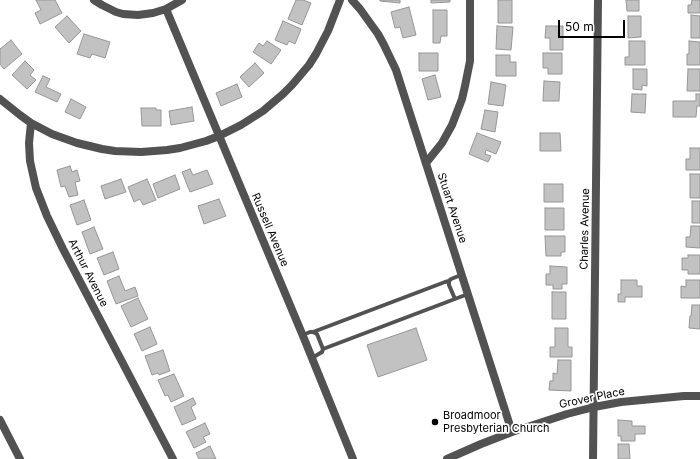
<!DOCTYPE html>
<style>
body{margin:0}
#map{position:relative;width:700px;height:459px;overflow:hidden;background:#fff;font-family:Inter,sans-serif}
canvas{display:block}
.scale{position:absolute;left:558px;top:20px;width:67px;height:18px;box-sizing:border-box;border:2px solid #000;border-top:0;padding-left:5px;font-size:12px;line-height:14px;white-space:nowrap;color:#000;-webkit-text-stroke:3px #fff;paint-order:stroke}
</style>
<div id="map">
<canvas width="700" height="459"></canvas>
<div class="scale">50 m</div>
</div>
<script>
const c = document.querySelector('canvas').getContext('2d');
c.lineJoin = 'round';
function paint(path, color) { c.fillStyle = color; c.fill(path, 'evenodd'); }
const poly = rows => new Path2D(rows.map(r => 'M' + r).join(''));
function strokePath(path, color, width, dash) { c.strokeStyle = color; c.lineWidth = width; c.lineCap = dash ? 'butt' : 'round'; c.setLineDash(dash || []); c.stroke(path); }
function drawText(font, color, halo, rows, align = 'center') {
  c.font = font + ' Inter,sans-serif'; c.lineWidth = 3.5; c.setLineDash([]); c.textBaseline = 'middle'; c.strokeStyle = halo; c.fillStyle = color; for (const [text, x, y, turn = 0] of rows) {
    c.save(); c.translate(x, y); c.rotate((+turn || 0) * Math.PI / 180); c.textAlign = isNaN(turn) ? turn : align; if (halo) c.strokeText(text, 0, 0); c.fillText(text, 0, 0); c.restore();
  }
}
const building = poly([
 [36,0,55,0,62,13,40,24,35,13,41,10,36,0],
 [296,0,303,0,311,3,302,25,288,19,296,0],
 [380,0,400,0,400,3,380,1,380,0],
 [431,0,450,0,450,2,431,3,431,0],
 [498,0,512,0,512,23,498,23,498,0],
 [626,0,639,0,639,11,627,11,626,0],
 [692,0,700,0,700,13,688,13,688,5,691,5,692,0],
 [409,7,416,35,403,38,400,27,395,28,391,12,409,7],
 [433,10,447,10,447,36,441,36,440,43,433,43,433,10],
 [691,15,700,16,700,38,691,38,691,15],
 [67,16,81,31,69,43,55,27,67,16],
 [628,16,641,16,641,37,628,38,628,16],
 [283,21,301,29,295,44,289,41,287,45,275,40,283,21],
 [497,26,513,27,511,50,496,49,497,26],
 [546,26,563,26,563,50,550,50,550,38,545,38,546,26],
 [84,34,110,42,105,58,92,54,90,58,77,54,84,34],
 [11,40,22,54,4,69,0,64,0,49,11,40],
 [267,41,281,50,271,64,253,52,259,43,263,46,267,41],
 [629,41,645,41,645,65,625,65,625,57,629,57,629,41],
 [689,41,700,42,700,65,687,65,687,54,689,54,689,41],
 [419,53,438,53,438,71,419,71,419,53],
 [543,53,562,53,562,74,548,74,548,68,543,68,543,53],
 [496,55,510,55,510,62,516,62,516,76,496,76,496,55],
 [25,61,34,70,30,75,36,80,27,89,12,75,25,61],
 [255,63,264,73,249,87,240,77,255,63],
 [633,69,647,69,647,86,642,85,642,90,633,89,633,69],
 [688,69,700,69,700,91,687,91,688,69],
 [435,75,441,97,428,100,422,79,435,75],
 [43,76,50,79,46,87,61,94,57,102,35,92,43,76],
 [544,81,560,82,559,101,543,101,544,81],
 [491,82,506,85,503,106,488,104,491,82],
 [237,84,242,97,221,106,216,93,237,84],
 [632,94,646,94,645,113,631,112,632,94],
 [696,94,700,94,700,106,697,106,696,117,673,117,673,101,696,101,696,94],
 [71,99,86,107,80,119,65,112,71,99],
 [192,107,194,121,171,125,169,111,192,107],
 [141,108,156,108,156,110,161,110,161,126,142,126,141,108],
 [485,110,498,112,495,132,481,129,485,110],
 [477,133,501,142,496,154,486,150,485,154,491,156,488,162,469,154,477,133],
 [540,133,560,133,561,151,540,151,540,133],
 [690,148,700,148,700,170,686,170,686,159,690,159,690,148],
 [70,166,72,172,77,170,80,181,75,182,78,195,69,197,65,186,61,187,57,170,70,166],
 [190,169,193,175,207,170,213,184,190,192,182,172,190,169],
 [690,174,700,174,700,198,690,198,690,174],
 [175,175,180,189,158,198,153,184,175,175],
 [121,179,126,192,105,199,101,186,121,179],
 [147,179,156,200,143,205,140,199,134,202,128,187,147,179],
 [544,184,563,184,563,202,544,202,544,184],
 [219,199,226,216,204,224,198,206,219,199],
 [84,200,91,220,77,225,70,205,84,200],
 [692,201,700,201,700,223,692,223,692,201],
 [545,208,564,208,564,230,545,230,545,208],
 [691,226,700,226,700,248,686,247,686,237,690,237,691,226],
 [94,227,103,249,90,254,82,232,94,227],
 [545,236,565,236,565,252,561,252,561,256,546,256,545,236],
 [113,252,119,269,104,275,97,258,113,252],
 [688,255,700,255,700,274,688,274,688,270,682,270,682,258,688,258,688,255],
 [550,266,567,267,567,284,562,284,562,289,553,289,553,285,546,285,546,274,550,274,550,266],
 [119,276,125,291,135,287,138,296,116,304,107,281,119,276],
 [621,280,637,280,637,286,642,286,642,297,625,297,625,302,618,302,618,294,621,294,621,280],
 [686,280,700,280,700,298,681,298,681,286,686,287,686,280],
 [552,292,566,292,566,319,552,319,552,292],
 [138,298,148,319,131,327,121,306,138,298],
 [692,305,700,305,700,329,689,328,690,316,691,316,692,305],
 [150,327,157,344,142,351,134,334,150,327],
 [416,328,427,360,378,377,367,345,416,328],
 [555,328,568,328,568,347,572,347,572,357,550,357,550,347,555,347,555,328],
 [163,350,170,371,159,375,158,373,152,375,145,356,163,350],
 [558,360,571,360,571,391,549,390,550,381,553,381,553,373,557,374,558,360],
 [174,374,184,396,171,402,168,395,165,396,158,380,174,374],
 [193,398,196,404,191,407,196,419,182,425,174,407,193,398],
 [618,420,632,421,632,426,645,426,645,434,635,434,635,441,621,441,621,436,618,436,618,420],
 [205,423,210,434,203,437,206,442,194,448,186,432,205,423],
 [618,444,629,444,630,459,618,459,618,444],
 [210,446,216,459,199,459,196,453,210,446]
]);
const lane = poly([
 [455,299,449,285,449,281,451,279,461,275],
 [313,332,445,282,449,281],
 [303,335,310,332,313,332,317,334,323,349],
 [312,358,322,352,323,349,468,294]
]);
const street = poly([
 [94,0,102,5,116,12,123,14,138,15,153,13,166,9,182,0],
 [352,0,360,9,378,34,384,45,396,70,512,432],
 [166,9,303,336,353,459],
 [0,99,20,115,31,123,29,143,30,161,36,188,47,216,63,249,173,459],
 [31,123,52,134,77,143,102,149,115,151,141,152,167,150,180,148,206,141,219,136,241,125,263,111,283,94,292,85,309,65,316,54,328,31,340,0],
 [426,163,442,143,452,125,462,99,465,86,470,61,470,0],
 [0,420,20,459],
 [447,459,481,444,512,432,567,414,594,407,621,402,684,396,700,396],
 [593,459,598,0]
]);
const markers = [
 [435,422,4,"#000"]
];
const streetNames = [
 ["Stuart Avenue",452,208,72],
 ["Charles Avenue",585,229,-89],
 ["Russell Avenue",270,230,67],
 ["Arthur Avenue",88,273,63],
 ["Grover Place",592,398,-12]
];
const poiNames = [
 ["Broadmoor",443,416],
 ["Presbyterian Church",443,429]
];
paint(building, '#c2c2c2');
strokePath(building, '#969696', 1);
strokePath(lane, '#525252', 4);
strokePath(street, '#525252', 8);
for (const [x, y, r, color] of markers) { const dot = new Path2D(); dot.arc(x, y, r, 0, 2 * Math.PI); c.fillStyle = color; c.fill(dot); strokePath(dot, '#fff', 1.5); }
drawText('11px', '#000', '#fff', streetNames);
drawText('11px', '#000', '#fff', poiNames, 'left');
</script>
